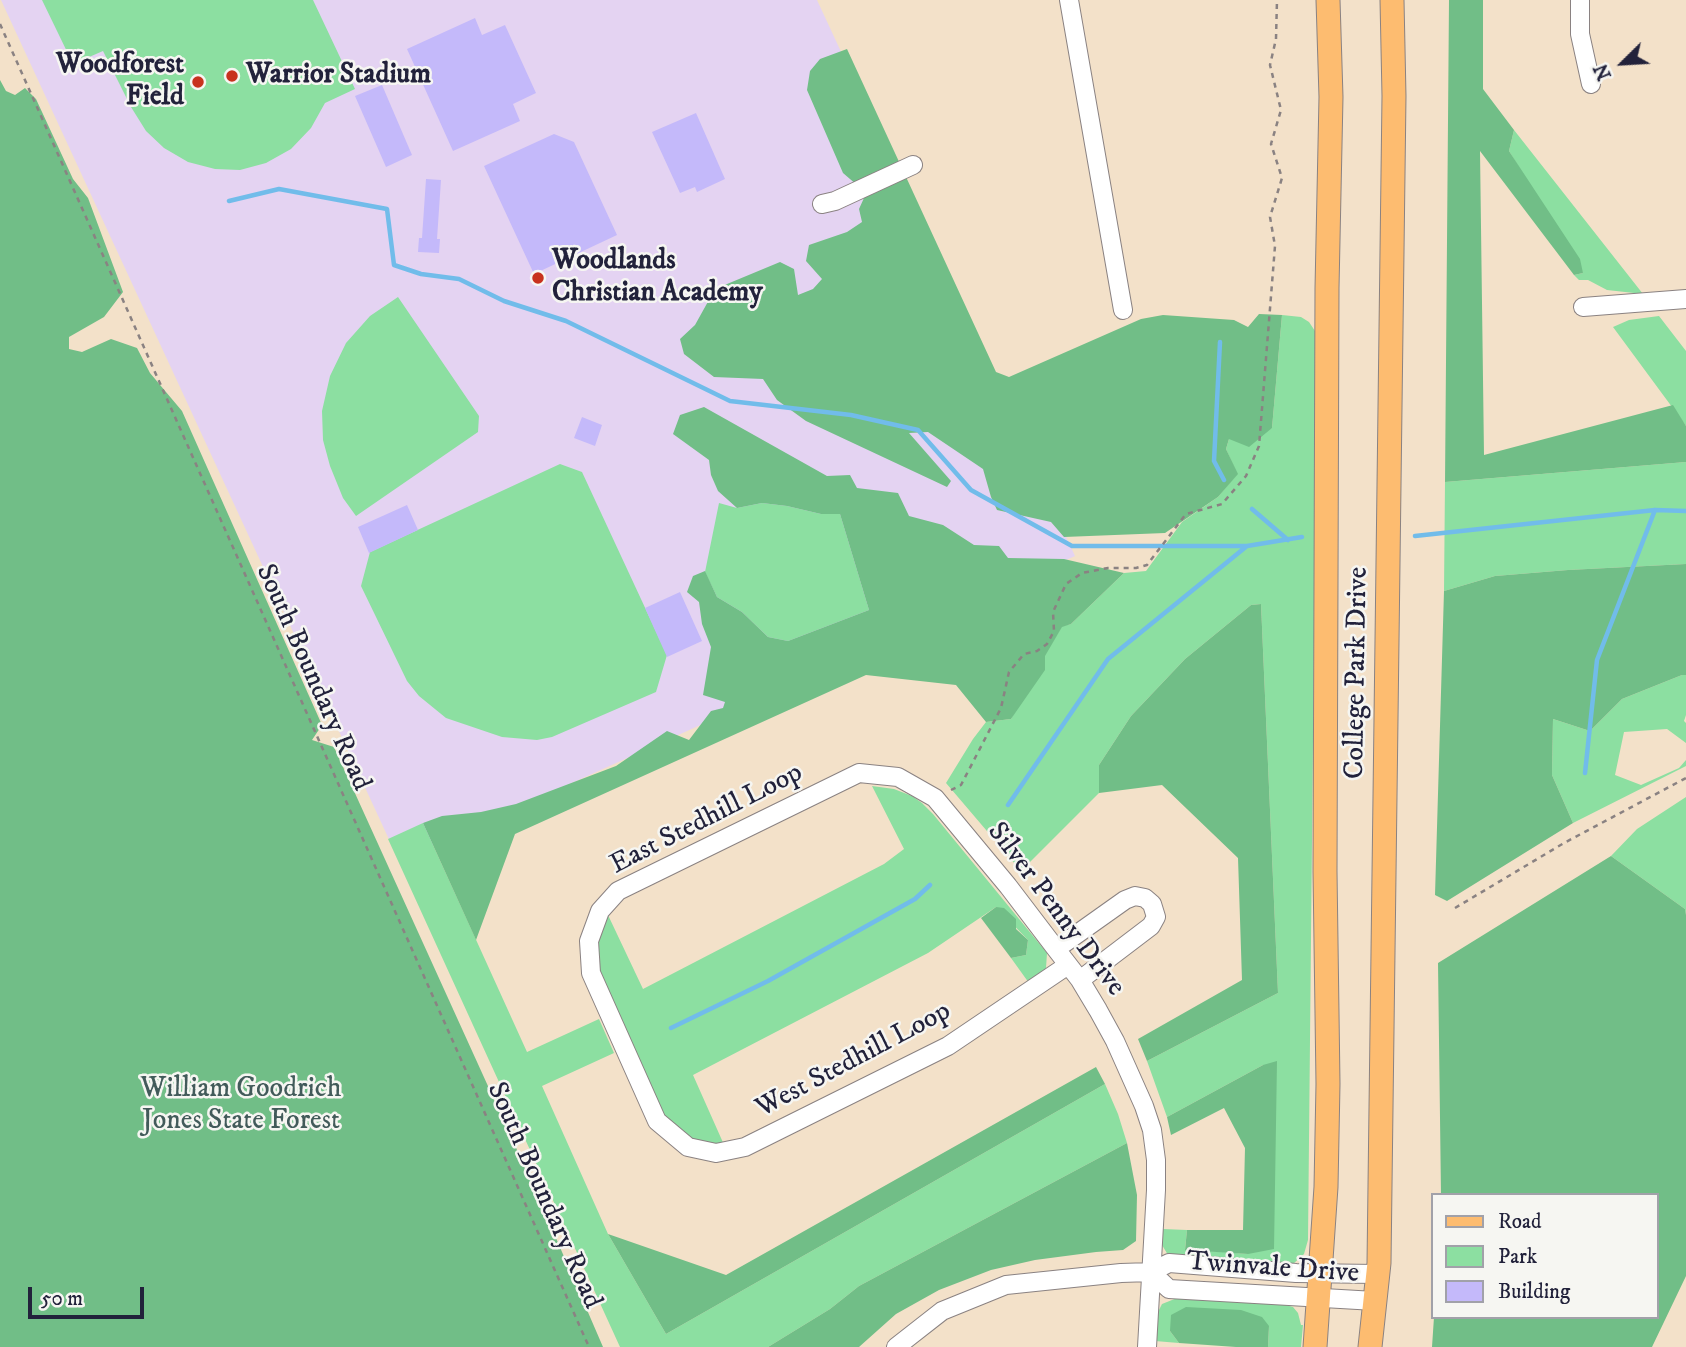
<!DOCTYPE html>
<style>
body{margin:0}
#map{position:relative;width:1686px;height:1347px;overflow:hidden;background:#f3e1c9;font-family:"IM FELL DW Pica",serif}
canvas{display:block}
.legend{position:absolute;left:1431px;top:1193px;width:228px;height:126px;box-sizing:border-box;background:#f6f6f2;border:2px solid #a1a1a9;margin:0;padding:9px 12px;list-style:none;font-size:21px;color:#22223b}
.legend li{display:flex;align-items:center;gap:14px;height:35px}
.legend b{width:35px;border:2px solid #a1a1a9}
.north{position:absolute;left:1588px;top:28px;width:70px;height:70px;-webkit-text-stroke:5px #f6f6f2;paint-order:stroke;rotate:246deg;font-size:19px;font-weight:700;line-height:28px;text-align:center;color:#22223b}
.north::after{content:'';display:block;margin:auto;width:24px;height:32px;background:#22223b;clip-path:polygon(50% 0,100% 100%,50% 72%,0 100%)}
.scale{position:absolute;left:28px;top:1287px;width:116px;height:32px;box-sizing:border-box;border:4px solid #22223b;border-top:0;padding-left:9px;font-size:21px;line-height:24px;white-space:nowrap;color:#22223b;-webkit-text-stroke:5px #f6f6f2;paint-order:stroke}
</style>
<div id="map">
<canvas width="1686" height="1347"></canvas>
<ul class="legend">
<li><b style="height:9px;background:#fdbc70"></b>Road</li>
<li><b style="height:19px;background:#8cdfa1"></b>Park</li>
<li><b style="height:19px;background:#c4b9fa"></b>Building</li>
</ul>
<div class="north">N</div>
<div class="scale">50 m</div>
</div>
<script>
const c = document.querySelector('canvas').getContext('2d');
c.lineJoin = 'round';
function paint(path, color) { c.fillStyle = color; c.fill(path, 'evenodd'); }
const poly = rows => new Path2D(rows.map(r => 'M' + r).join(''));
function strokePath(path, color, width, dash) { c.strokeStyle = color; c.lineWidth = width; c.lineCap = dash ? 'butt' : 'round'; c.setLineDash(dash || []); c.stroke(path); }
function drawText(font, color, halo, rows, align = 'center') {
  c.font = font + ' "IM FELL DW Pica",serif'; c.lineWidth = 5; c.setLineDash([]); c.textBaseline = 'middle'; c.strokeStyle = halo; c.fillStyle = color; for (const [text, x, y, turn = 0] of rows) {
    c.save(); c.translate(x, y); c.rotate((+turn || 0) * Math.PI / 180); c.textAlign = isNaN(turn) ? turn : align; if (halo) c.strokeText(text, 0, 0); c.fillText(text, 0, 0); c.restore();
  }
}
const built = poly([
 [1,0,817,0,1075,556,399,861]
]);
const green = poly([
 [42,0,313,0,355,89,325,103,311,128,291,149,266,163,240,170,215,169,188,162,164,148,146,131,131,107,103,51,73,64],
 [1514,130,1643,294,1607,290,1588,280,1579,280,1574,275,1583,273,1509,151],
 [398,297,479,416,478,432,356,516,343,498,330,466,323,440,322,411,330,376,346,343,370,316],
 [1282,315,1301,317,1309,322,1315,331,1317,341,1308,1240,1304,1254,1293,1264,1285,1265,1174,1258,1168,1255,1162,1245,1163,1229,1187,1230,1185,1249,1248,1254,1263,1065,1167,1117,1147,1061,1278,993,1261,604,1251,605,1185,659,1131,716,1099,765,1099,793,1021,871,946,783,973,739,986,722,1011,719,1044,656,1062,626,1071,624,1124,573,1146,571,1182,522,1218,497,1237,474,1226,449,1229,439,1272,428],
 [1659,316,1686,351,1686,426,1613,327,1629,320],
 [1686,462,1686,564,1568,570,1495,576,1444,591,1445,482],
 [560,464,582,472,667,655,656,692,552,737,537,740,502,737,446,718,419,696,407,681,361,586,370,552],
 [719,503,737,508,762,503,787,506,821,514,840,514,869,610,788,641,768,637,742,612,717,597,705,572],
 [1682,675,1686,675,1686,715,1684,721,1686,723,1686,743,1667,729,1624,732,1615,775,1641,785,1679,768,1686,760,1686,766,1573,823,1552,775,1553,719,1590,731,1622,699],
 [872,786,894,789,912,796,922,803,933,814,1047,953,1046,968,1041,974,1029,983,1011,958,1026,955,1028,940,996,907,928,953,693,1075,725,1147,695,1145,660,1113,597,971,597,936,608,915,643,989,884,864,904,849],
 [1686,797,1686,915,1685,909,1611,856,1637,829],
 [423,823,527,1052,599,1019,614,1053,542,1086,608,1234,666,1334,1105,1084,1118,1114,1127,1143,859,1286,830,1309,768,1347,620,1347,388,839],
 [1177,1298,1286,1305,1293,1307,1298,1313,1301,1325,1303,1325,1301,1347,1268,1347,1269,1326,1170,1331,1179,1343,1155,1341,1158,1312,1162,1304]
]);
const forest = poly([
 [1449,0,1483,0,1483,89,1514,130,1509,151,1580,259,1583,273,1574,275,1480,151,1484,455,1673,405,1686,426,1686,462,1445,482],
 [847,49,996,372,1009,377,1141,319,1163,315,1234,320,1248,327,1259,314,1282,315,1272,428,1249,447,1229,439,1226,449,1238,474,1218,497,1165,533,1064,537,1051,522,997,510,991,497,983,469,928,432,909,433,951,481,947,487,806,421,777,400,763,379,714,377,684,354,680,339,695,325,715,289,780,262,794,269,798,295,813,289,822,279,806,261,809,245,847,232,862,222,859,209,864,198,857,185,843,173,807,90,810,71,820,59],
 [0,80,6,91,15,95,25,88,36,99,73,179,88,198,123,292,104,317,69,337,69,349,82,352,111,339,137,348,150,373,182,411,322,725,312,740,334,747,537,1194,603,1347,0,1347],
 [704,407,827,476,850,475,857,488,898,493,909,516,943,525,974,545,999,546,1008,558,1064,559,1124,573,1071,624,1062,627,1045,656,1045,670,1011,719,986,722,956,685,866,675,515,834,476,940,423,823,442,816,481,812,516,804,616,766,667,731,689,740,711,711,723,708,725,702,703,695,711,647,702,624,699,602,687,592,693,576,705,571,717,597,742,612,768,637,788,641,869,610,840,514,821,514,787,506,762,503,737,508,718,491,711,475,709,460,673,434,680,415],
 [1686,564,1686,675,1682,675,1622,699,1590,731,1553,719,1552,775,1573,823,1447,901,1435,895,1444,591,1495,576,1568,570],
 [1261,604,1278,993,1147,1061,1138,1039,1242,980,1238,858,1162,785,1099,793,1099,765,1131,716,1185,659,1251,605],
 [1611,856,1685,909,1686,915,1686,1276,1652,1347,1432,1347,1434,1317,1656,1317,1656,1195,1441,1195,1438,963],
 [996,907,1004,908,1016,919,1016,929,1028,940,1026,955,1011,958,981,918],
 [1277,1061,1274,1249,1248,1254,1185,1250,1187,1230,1243,1230,1245,1148,1224,1108,1171,1135,1167,1117,1263,1065],
 [1096,1067,1105,1084,666,1334,608,1234,726,1275],
 [1127,1143,1137,1195,1136,1241,1123,1250,1096,1252,1035,1260,991,1270,939,1290,896,1314,859,1347,768,1347,830,1309,859,1286],
 [1186,1307,1241,1310,1262,1317,1269,1326,1268,1347,1236,1347,1179,1343,1170,1331,1171,1315]
]);
const stream = poly([
 [229,201,279,189,387,209,394,265,421,274,459,279,504,301,566,321,730,401,851,415,918,430,971,490,1072,546,1247,546],
 [1220,342,1214,461,1224,480],
 [1252,509,1288,540],
 [1415,536,1655,510,1686,511],
 [1585,773,1597,660,1655,510],
 [1008,805,1108,659,1247,546,1302,537],
 [671,1028,768,981,915,899,930,885]
]);
const building = poly([
 [475,18,482,35,505,25,536,93,513,104,520,121,453,151,407,49],
 [382,85,412,155,386,167,355,96],
 [696,113,725,179,697,192,695,187,680,193,652,132],
 [554,134,574,142,617,235,534,274,484,166],
 [426,179,441,180,437,239,440,239,439,253,418,252,419,238,422,238],
 [582,417,602,425,595,446,574,438],
 [407,505,418,530,369,553,358,527],
 [680,592,702,641,667,657,645,608]
]);
const path = poly([
 [0,24,589,1347],
 [951,790,961,785,1001,708,1009,672,1024,654,1037,651,1047,644,1054,631,1053,612,1066,584,1082,573,1108,568,1136,568,1147,565,1186,514,1222,504,1246,476,1259,446,1275,246,1270,217,1282,178,1271,144,1281,110,1270,65,1276,39,1277,0],
 [1455,908,1564,843,1686,778]
]);
const minor = poly([
 [1069,0,1123,310],
 [1580,0,1580,34,1591,84],
 [822,204,835,201,913,165],
 [1583,307,1686,299],
 [1056,949,1125,900,1135,896,1145,898,1152,904,1156,917,1151,926,1080,980],
 [1068,965,948,1046,745,1147,716,1153,688,1147,657,1121,591,973,589,941,600,911,618,891,859,773,898,777,935,798,1008,886,1056,949,1080,980,1098,1010,1115,1041,1144,1106,1152,1130,1156,1160,1156,1190,1147,1347],
 [1151,1272,1169,1289,1375,1301],
 [896,1347,942,1311,1006,1285,1121,1273,1151,1272,1169,1263,1296,1273,1378,1274]
]);
const major = poly([
 [1315,1347,1326,1187,1328,1084,1325,871,1327,288,1331,97,1328,0],
 [1370,1347,1379,1263,1394,96,1392,0]
]);
const markers = [
 [232,76,7,"#c8321e"],
 [198,82,7,"#c8321e"],
 [538,278,7,"#c8321e"]
];
const poiNames = [
 ["Woodforest",184,66,"right"],
 ["Field",184,98,"right"],
 ["Warrior Stadium",246,76],
 ["Woodlands",552,262],
 ["Christian Academy",552,294]
];
const streetNames = [
 ["College Park Drive",1358,673,-89],
 ["South Boundary Road",312,678,66],
 ["East Stedhill Loop",707,820,-27],
 ["Silver Penny Drive",1055,910,53],
 ["West Stedhill Loop",854,1061,-28],
 ["South Boundary Road",543,1196,66],
 ["Twinvale Drive",1273,1269,4]
];
const parkNames = [
 ["William Goodrich",241,1090],
 ["Jones State Forest",241,1122]
];
paint(built, '#e4d3f2');
paint(green, '#8cdfa1');
paint(forest, '#71be87');
strokePath(stream, '#71bcea', 4.5);
paint(building, '#c4b9fa');
strokePath(minor, '#8a8282', 20);
strokePath(major, '#8a8282', 25);
strokePath(path, '#8a8282', 2.5, [5, 5]);
strokePath(minor, '#fff', 18);
strokePath(major, '#fdbc70', 23);
for (const [x, y, r, color] of markers) { const dot = new Path2D(); dot.arc(x, y, r, 0, 2 * Math.PI); c.fillStyle = color; c.fill(dot); strokePath(dot, '#f6f6f2', 2.5); }
drawText('bold 28px', '#22223b', '#f6f6f2', poiNames, 'left');
drawText('28px', '#22223b', '#f6f6f2', streetNames);
drawText('28px', '#425b5a', '#f6f6f2', parkNames);
</script>
